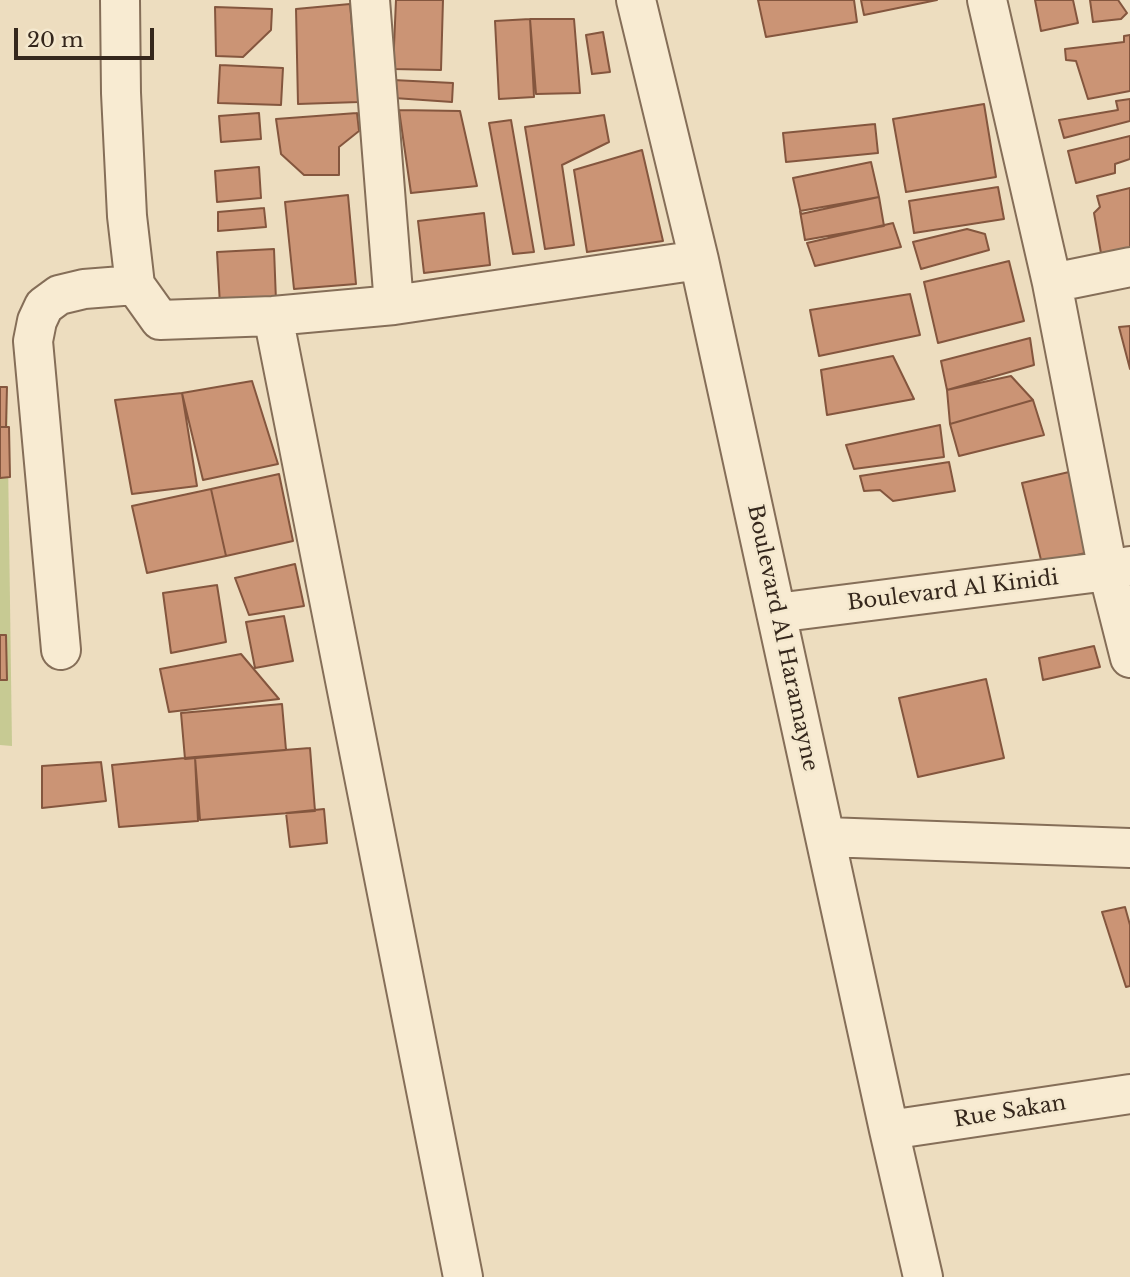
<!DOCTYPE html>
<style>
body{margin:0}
#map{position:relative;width:1130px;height:1277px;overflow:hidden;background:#edddbf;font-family:"Libre Baskerville",serif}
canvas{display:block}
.scale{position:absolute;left:14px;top:28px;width:140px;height:32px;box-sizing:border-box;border:4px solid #35271c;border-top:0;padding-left:9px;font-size:21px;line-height:24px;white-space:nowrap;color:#35271c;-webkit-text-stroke:5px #f4e8ce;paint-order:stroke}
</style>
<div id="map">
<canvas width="1130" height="1277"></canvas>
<div class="scale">20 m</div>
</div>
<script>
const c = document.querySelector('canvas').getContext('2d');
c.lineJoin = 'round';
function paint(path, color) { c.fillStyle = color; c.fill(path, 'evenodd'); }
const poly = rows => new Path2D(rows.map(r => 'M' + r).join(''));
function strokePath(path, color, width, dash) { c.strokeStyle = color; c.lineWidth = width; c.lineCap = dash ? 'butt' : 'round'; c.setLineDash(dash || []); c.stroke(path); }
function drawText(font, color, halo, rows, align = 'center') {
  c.font = font + ' "Libre Baskerville",serif'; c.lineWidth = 5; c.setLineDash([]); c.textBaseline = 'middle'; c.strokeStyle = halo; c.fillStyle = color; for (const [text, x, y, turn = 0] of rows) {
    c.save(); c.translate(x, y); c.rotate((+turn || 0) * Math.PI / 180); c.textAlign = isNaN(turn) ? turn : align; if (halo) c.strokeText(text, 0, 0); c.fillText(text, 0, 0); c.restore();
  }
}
const green = poly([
 [0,387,7,387,12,746,0,745]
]);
const building = poly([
 [396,0,443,0,441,70,393,69,396,0],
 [758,0,854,0,857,22,766,37,758,0],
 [861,0,937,0,864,15,861,0],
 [1035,0,1073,0,1078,23,1041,31,1035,0],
 [1090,0,1118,0,1127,13,1121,19,1093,22,1090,0],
 [350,4,359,102,298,104,296,9,350,4],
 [215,7,272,9,271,30,243,57,216,56,215,7],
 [530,19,574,19,580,93,536,94,530,19],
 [530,19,534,97,499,99,495,21,530,19],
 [603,32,610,72,592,74,586,35,603,32],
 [1130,35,1130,91,1088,99,1076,61,1066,60,1065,49,1124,42,1124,36,1130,35],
 [220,65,283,68,281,105,218,103,220,65],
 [393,80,453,83,452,102,394,98,393,80],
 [1130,99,1130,121,1064,138,1059,120,1118,110,1116,101,1130,99],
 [984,104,996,177,906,192,893,119,984,104],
 [399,110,460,111,477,186,411,193,399,110],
 [259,113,261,139,221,142,219,116,259,113],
 [357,113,359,131,339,147,339,175,304,175,281,154,276,119,357,113],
 [604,115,609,142,562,165,574,245,545,249,525,127,604,115],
 [511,120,534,252,513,254,489,123,511,120],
 [875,124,878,153,786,162,783,133,875,124],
 [1130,136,1130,159,1115,164,1115,173,1076,183,1068,151,1130,136],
 [642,150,663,241,587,252,574,170,642,150],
 [871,162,879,197,801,214,793,178,871,162],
 [259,167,261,198,217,202,215,171,259,167],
 [998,187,1004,219,914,233,909,201,998,187],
 [1130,188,1130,253,1102,259,1094,213,1100,207,1097,196,1130,188],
 [348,195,356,284,294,289,285,202,348,195],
 [879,197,884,226,805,240,800,211,879,197],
 [264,208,266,227,218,231,218,212,264,208],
 [484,213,490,265,424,273,418,221,484,213],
 [893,223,901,247,815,266,807,243,893,223],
 [967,229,985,234,989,250,921,269,913,242,967,229],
 [274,249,276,301,220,305,217,252,274,249],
 [1009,261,1024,321,938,343,924,282,1009,261],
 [910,294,920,335,819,356,810,310,910,294],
 [1130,326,1130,369,1119,327,1130,326],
 [1030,338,1034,365,947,390,941,361,1030,338],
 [893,356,914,399,827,415,821,370,893,356],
 [1011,376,1033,400,950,424,947,390,1011,376],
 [252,381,278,464,203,480,182,393,252,381],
 [0,387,7,387,6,427,0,427,0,387],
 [182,393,197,486,132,494,115,400,182,393],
 [1033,400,1044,435,959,456,950,424,1033,400],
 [940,425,944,457,854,469,846,445,940,425],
 [0,427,9,427,10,477,0,478,0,427],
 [949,462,955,491,893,501,880,490,864,491,860,476,949,462],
 [1069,472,1089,552,1042,564,1022,483,1069,472],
 [279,474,293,541,226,556,211,489,279,474],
 [211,489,226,556,147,573,132,506,211,489],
 [295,564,304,606,249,615,235,578,295,564],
 [217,585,226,642,171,653,163,593,217,585],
 [284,616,293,661,255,668,246,622,284,616],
 [0,635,6,635,7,680,0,680,0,635],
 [1094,646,1100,667,1043,680,1039,658,1094,646],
 [241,654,279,699,169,712,160,669,241,654],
 [986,679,1004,758,918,777,899,698,986,679],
 [282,704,286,750,185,759,181,713,282,704],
 [310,748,315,811,200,820,195,757,310,748],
 [195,757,198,821,119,827,112,765,195,757],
 [101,762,106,801,42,808,42,766,101,762],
 [324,809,327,843,290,847,286,813,324,809],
 [1125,907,1130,925,1130,986,1126,987,1102,912,1125,907]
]);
const minor = poly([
 [120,0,121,93,127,216,135,285,160,320,273,316,394,305,699,260],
 [370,0,394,305],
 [636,0,699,260,889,1130,923,1277],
 [987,0,1052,283,1108,571,1130,658],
 [1052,283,1130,267],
 [273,316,463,1277],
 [776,613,1108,571,1130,566],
 [61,650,33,341,37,321,44,306,59,295,84,289,135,285],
 [826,837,1130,848],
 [889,1130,1130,1094]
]);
const streetNames = [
 ["Boulevard Al Kinidi",953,591,-7],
 ["Boulevard Al Haramayne",782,638,78],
 ["Rue Sakan",1010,1112,-9]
];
paint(green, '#c7ca93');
paint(building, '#cb9475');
strokePath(building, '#84563e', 2);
strokePath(minor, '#856e58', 42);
strokePath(minor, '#f8ebd2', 38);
drawText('21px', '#35271c', '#f4e8ce', streetNames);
</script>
